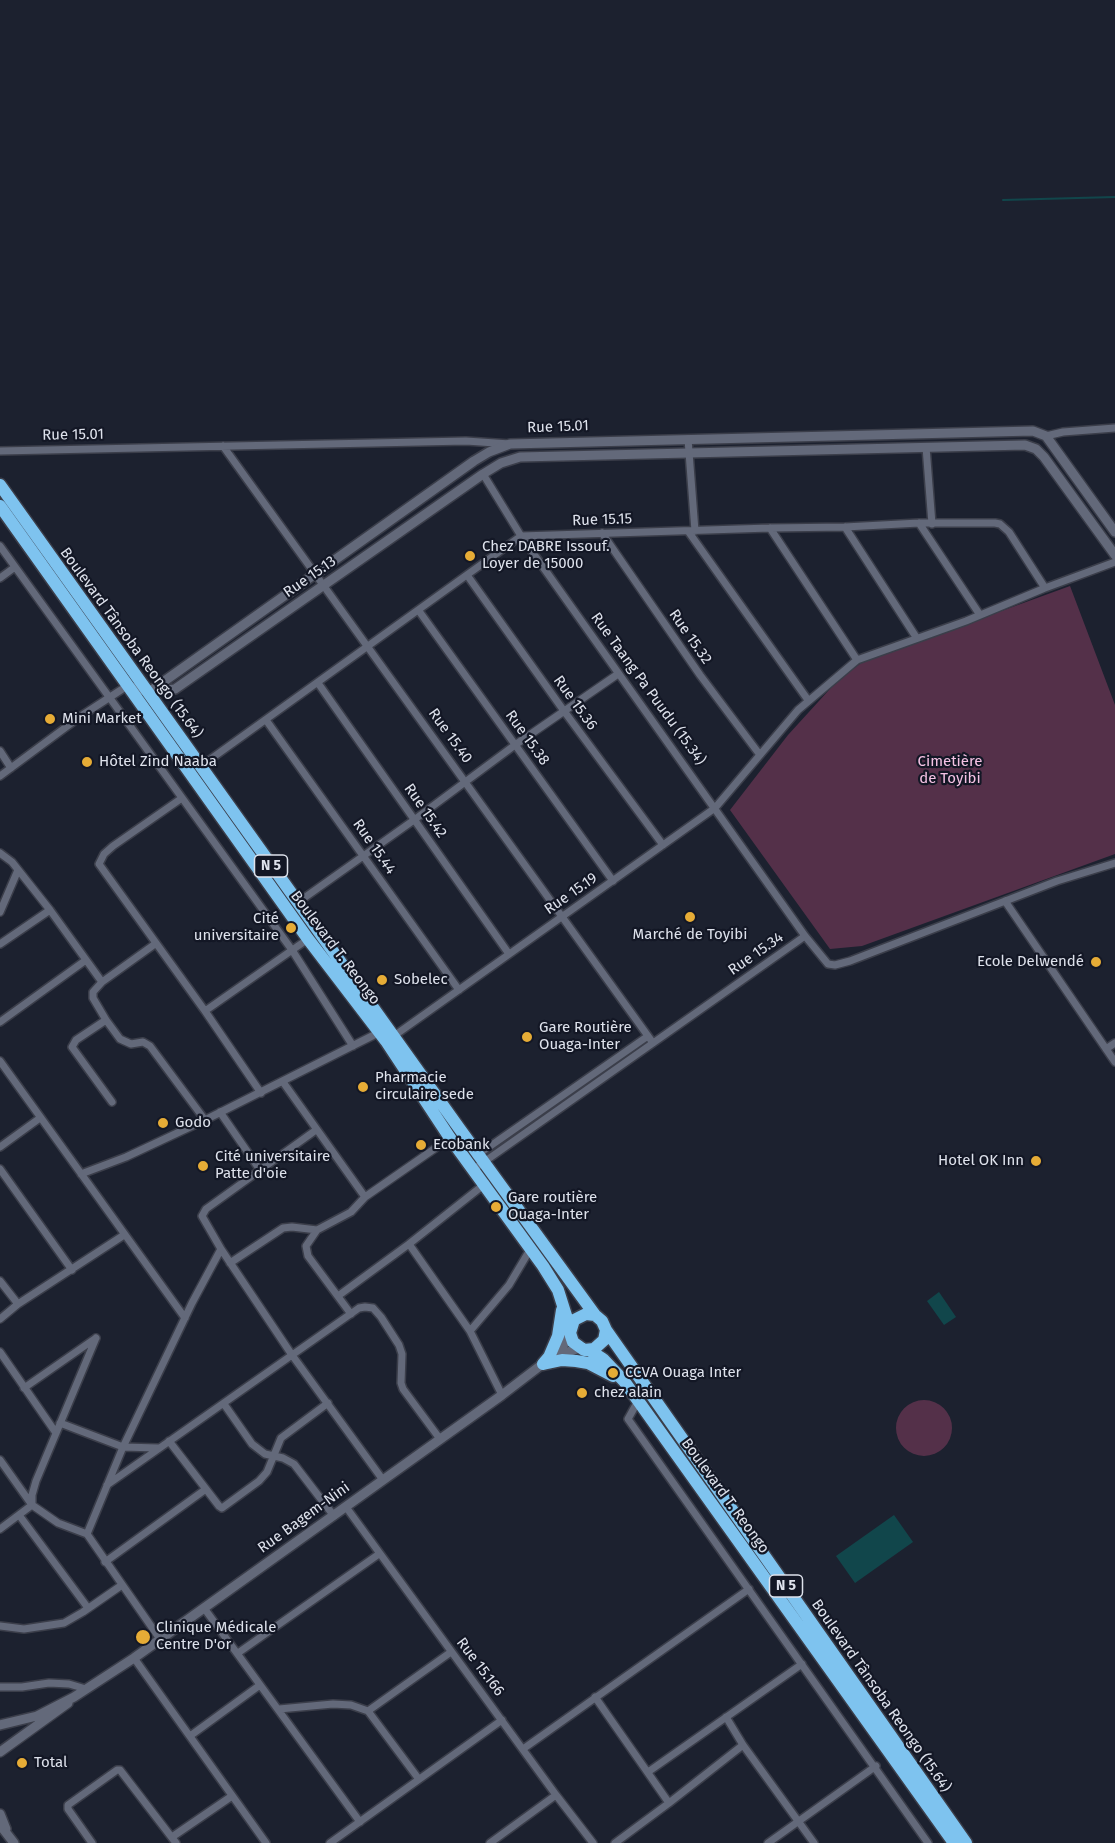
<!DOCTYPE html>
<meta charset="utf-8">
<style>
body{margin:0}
canvas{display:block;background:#1c212f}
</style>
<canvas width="1115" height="1843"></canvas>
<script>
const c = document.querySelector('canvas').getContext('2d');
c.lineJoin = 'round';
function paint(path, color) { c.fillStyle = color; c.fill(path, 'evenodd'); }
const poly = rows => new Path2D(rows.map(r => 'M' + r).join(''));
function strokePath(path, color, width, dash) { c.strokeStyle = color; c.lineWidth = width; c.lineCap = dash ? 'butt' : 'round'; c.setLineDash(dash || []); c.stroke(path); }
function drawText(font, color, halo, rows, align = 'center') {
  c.font = font + ' "Fira Sans",sans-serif'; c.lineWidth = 4.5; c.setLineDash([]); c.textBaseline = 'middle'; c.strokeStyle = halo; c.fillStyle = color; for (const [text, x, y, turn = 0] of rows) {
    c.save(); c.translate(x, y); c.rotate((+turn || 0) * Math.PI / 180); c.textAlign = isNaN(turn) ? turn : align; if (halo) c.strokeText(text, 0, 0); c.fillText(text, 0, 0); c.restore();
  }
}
const green = poly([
 [1070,586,1115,705,1115,854,862,946,830,949,730,810,788,735,839,679,864,661],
 '896 1428a28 28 0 1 1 56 0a28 28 0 1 1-56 0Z'
]);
const water = poly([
 [939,1292,956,1317,944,1325,927,1301],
 [894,1515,913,1542,855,1583,836,1556]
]);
const stream = poly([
 [1003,200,1115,197]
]);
const street = poly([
 [1046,436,1063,432,1115,428],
 [688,439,695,531],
 [223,446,653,1043],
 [926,447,932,524],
 [0,451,466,441,510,444],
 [483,474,521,536,805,936,828,964,835,965,850,961,1057,881,1115,863],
 [919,523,980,615],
 [845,527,916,637],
 [770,528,857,660],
 [688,531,808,700],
 [602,533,700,675,760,755],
 [0,546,292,950,353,1046],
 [467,575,564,711,663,845],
 [0,578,15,567],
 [419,611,613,881],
 [318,683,509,954],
 [266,720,459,990],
 [0,751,11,768],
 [201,766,521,536,770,528,845,527,919,523,995,523,1000,524,1009,532,1045,588],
 [0,776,81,716,127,686],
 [182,798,113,846,104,854,99,864,205,1011,261,1093],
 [0,853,12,862,50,910,102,982],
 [1005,901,1115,1062],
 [297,903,414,820,515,745,618,674],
 [0,912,18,870],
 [0,944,50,910],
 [155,944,102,982,93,992,93,998,106,1020,120,1039,131,1044,143,1042,150,1046,205,1120],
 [205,1011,308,939],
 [106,1020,76,1040,72,1047,112,1102],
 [0,1022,86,960],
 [391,1038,715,808,798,710,857,660,966,621,1045,588,1115,562],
 [1106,1049,1115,1043],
 [0,1061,185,1318],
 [283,1082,365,1197],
 [220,1112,260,1170],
 [316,1130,206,1209,202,1216,221,1249,292,1355,383,1480],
 [0,1147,40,1118],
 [476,1156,648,1036],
 [0,1169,72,1270],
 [474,1169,805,936],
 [81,1174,126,1157,205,1120,380,1032],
 [317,1230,306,1246,308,1256,351,1314],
 [409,1244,470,1331,502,1395],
 [230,1263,283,1228,292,1227,317,1230,351,1212,365,1197,450,1138],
 [0,1281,18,1304],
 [338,1296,409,1244,486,1183],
 [0,1319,18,1304,124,1235],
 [470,1331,509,1285,531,1248],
 [0,1352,56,1433],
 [24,1388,96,1338],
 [638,1401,628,1419,928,1843],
 [224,1404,252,1444,265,1454,283,1458,294,1464,334,1516],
 [60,1423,123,1447,158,1448],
 [169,1441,219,1506,222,1508,259,1481,267,1472,281,1438,328,1403],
 [0,1460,32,1505,58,1523,87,1534,160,1639],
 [107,1485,359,1308,365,1307,373,1308,381,1317,399,1345,402,1354,401,1383,403,1389,440,1439],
 [32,1505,32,1495,36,1481,96,1338],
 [346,1507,556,1795,593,1843],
 [19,1515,88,1608],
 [0,1529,32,1505],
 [87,1534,123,1447,192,1303,221,1249],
 [105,1562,206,1489],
 [204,1608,360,1822],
 [0,1626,24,1629,64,1623,83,1612,122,1585],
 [238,1653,379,1554],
 [134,1658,266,1843],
 [0,1687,22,1687,49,1683,69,1684,86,1689],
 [595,1697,669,1803],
 [279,1709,333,1704,351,1705,368,1711,418,1778],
 [368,1711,451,1652],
 [726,1717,743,1745,814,1843],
 [190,1736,260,1685],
 [523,1749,749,1589],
 [648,1772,802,1664],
 [172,1837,232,1796],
 [92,1843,68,1809,68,1805,117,1770,120,1770,176,1843],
 [330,1843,502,1720],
 [490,1843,556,1795],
 [615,1843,669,1803,743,1745],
 [768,1843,876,1766]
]);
const secondary = poly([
 [127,686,149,692,175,689,483,474,501,463,520,457,1025,445,1036,449,1044,457,1115,555],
 [149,692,474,461,489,452,510,444,1033,431,1046,436,1115,532],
 [554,1357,579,1348],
 [0,1725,37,1716,74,1697,134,1658,502,1395,549,1359,564,1344,570,1333],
 [0,1752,68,1703],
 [0,1814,6,1829],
 [0,1825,14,1843]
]);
const highway = poly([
 [0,485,459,1128,595,1315,602,1321,606,1330,966,1843],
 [0,506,308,939,386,1041,450,1138,543,1266,558,1290,570,1328],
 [595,1315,586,1314,574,1320,570,1333,573,1342,584,1350,594,1349,604,1340,606,1330],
 [589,1350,603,1359,624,1381,954,1843],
 [543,1364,562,1360,576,1361,588,1363,613,1376],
 [543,1364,549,1357,558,1336,562,1310]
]);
const markers = [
 [470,556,6,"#e6ac36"],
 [50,719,6,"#e6ac36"],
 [87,762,6,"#e6ac36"],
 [690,917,6,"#e6ac36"],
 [291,928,6,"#e6ac36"],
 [1096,962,6,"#e6ac36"],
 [382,980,6,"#e6ac36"],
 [527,1037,6,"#e6ac36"],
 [363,1087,6,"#e6ac36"],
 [163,1123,6,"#e6ac36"],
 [421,1145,6,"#e6ac36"],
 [1036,1161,6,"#e6ac36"],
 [203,1166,6,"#e6ac36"],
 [496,1207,6,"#e6ac36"],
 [613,1373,6,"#e6ac36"],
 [582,1393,6,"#e6ac36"],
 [143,1637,8,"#e6ac36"],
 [22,1763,6,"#e6ac36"]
];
const shields = [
 [271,866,33],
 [786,1586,33]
];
const shieldNames = [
 ["N 5",271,866],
 ["N 5",786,1586]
];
const streetNames = [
 ["Rue 15.01",558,427,-2],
 ["Rue 15.01",73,435,-1],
 ["Rue 15.15",602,520,-2],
 ["Rue 15.13",310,577,-35],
 ["Rue 15.32",690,637,55],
 ["Boulevard Tânsoba Reongo (15.64)",131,643,54],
 ["Rue Taang Pa Puudu (15.34)",648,689,54],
 ["Rue 15.36",575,703,54],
 ["Rue 15.40",450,736,54],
 ["Rue 15.38",527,738,54],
 ["Rue 15.42",425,811,55],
 ["Rue 15.44",374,847,55],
 ["Rue 15.19",571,894,-35],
 ["Boulevard T. Reongo",335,948,53],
 ["Rue 15.34",756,954,-35],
 ["Boulevard T. Reongo",725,1496,54],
 ["Rue Bagem-Nini",304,1518,-36],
 ["Rue 15.166",480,1667,53],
 ["Boulevard Tânsoba Reongo (15.64)",881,1696,55]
];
const poiNames = [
 ["Chez DABRE Issouf.",482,547],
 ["Loyer de 15000",482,564],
 ["Mini Market",62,719],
 ["Hôtel Zind Naaba",99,762],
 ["Cité",279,919,"right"],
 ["universitaire",279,936,"right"],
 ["Marché de Toyibi",690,935,"center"],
 ["Ecole Delwendé",1084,962,"right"],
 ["Sobelec",394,980],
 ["Gare Routière",539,1028],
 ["Ouaga-Inter",539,1045],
 ["Pharmacie",375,1078],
 ["circulaire sede",375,1095],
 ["Godo",175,1123],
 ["Ecobank",433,1145],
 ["Cité universitaire",215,1157],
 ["Patte d'oie",215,1174],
 ["Hotel OK Inn",1024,1161,"right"],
 ["Gare routière",508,1198],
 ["Ouaga-Inter",508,1215],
 ["CCVA Ouaga Inter",625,1373],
 ["chez alain",594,1393],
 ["Clinique Médicale",156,1628],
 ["Centre D'or",156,1645],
 ["Total",34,1763]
];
const parkNames = [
 ["Cimetière",950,762],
 ["de Toyibi",950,779]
];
paint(green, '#543049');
paint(water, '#11464b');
strokePath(stream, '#11464b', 2);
strokePath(street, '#3b3e4a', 10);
strokePath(secondary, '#3b3e4a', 12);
strokePath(highway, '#3b3e4a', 15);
strokePath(street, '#63697a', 7);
strokePath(secondary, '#63697a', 9);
strokePath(highway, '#7ec3ef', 12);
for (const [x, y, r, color] of markers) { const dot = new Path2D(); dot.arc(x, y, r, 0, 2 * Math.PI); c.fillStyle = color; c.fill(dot); strokePath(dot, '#131725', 2); }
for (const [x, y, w] of shields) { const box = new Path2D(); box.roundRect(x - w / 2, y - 11, w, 22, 4.5); c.fillStyle = '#131725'; c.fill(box); strokePath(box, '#dee2ec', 1.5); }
drawText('bold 14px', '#dee2ec', null, shieldNames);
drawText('15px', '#dee2ec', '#131725', streetNames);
drawText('15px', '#dee2ec', '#131725', poiNames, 'left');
drawText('15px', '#f5c2e4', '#131725', parkNames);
</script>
